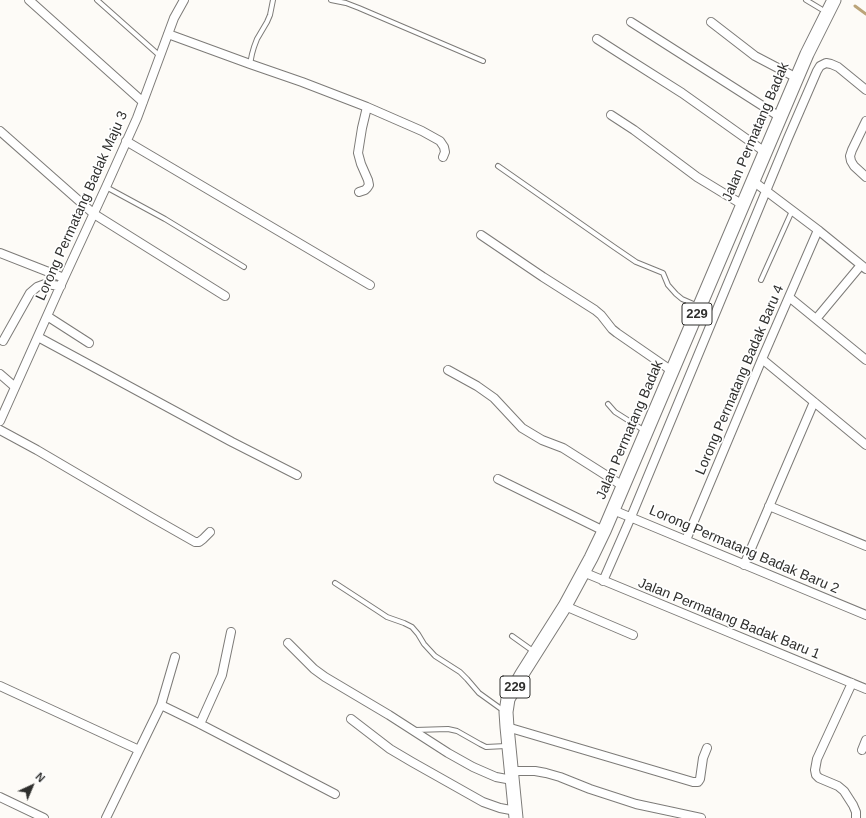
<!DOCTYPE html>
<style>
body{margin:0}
#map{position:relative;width:866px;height:818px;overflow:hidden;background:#fdfbf7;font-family:Helvetica,sans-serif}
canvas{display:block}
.north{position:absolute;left:12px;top:766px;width:40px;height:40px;-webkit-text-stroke:3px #fff;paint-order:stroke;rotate:44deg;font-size:11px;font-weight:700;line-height:16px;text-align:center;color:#2f2f2d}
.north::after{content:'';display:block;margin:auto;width:14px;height:18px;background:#2f2f2d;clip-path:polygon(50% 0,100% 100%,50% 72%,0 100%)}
</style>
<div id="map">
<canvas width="866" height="818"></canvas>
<div class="north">N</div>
</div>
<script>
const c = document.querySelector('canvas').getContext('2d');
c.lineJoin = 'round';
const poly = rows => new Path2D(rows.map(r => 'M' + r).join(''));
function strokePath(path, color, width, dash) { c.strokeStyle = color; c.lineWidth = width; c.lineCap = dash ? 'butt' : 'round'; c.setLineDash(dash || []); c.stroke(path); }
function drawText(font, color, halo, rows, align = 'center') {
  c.font = font + ' Helvetica,sans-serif'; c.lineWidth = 3.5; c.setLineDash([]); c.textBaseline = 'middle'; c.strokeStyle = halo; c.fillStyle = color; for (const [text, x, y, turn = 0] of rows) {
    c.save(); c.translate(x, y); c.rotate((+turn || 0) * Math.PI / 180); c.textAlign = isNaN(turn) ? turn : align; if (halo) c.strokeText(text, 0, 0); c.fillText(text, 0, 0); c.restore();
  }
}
const stream = poly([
 [855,6,866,14]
]);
const service = poly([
 [97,0,160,56],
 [331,0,346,3,359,8,483,61],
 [806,0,821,9],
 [250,64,252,54,254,47,257,39,267,22,270,15,273,0],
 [498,166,614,247,636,262,663,273,668,285,676,294,682,299,698,306],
 [106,187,165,219,244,267],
 [761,280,792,211],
 [608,404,615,412,645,431],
 [335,583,378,611,387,617,404,623,412,627,418,634,424,644,435,656,460,672,467,679,479,693,504,711],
 [512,636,533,651],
 [415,730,448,729,457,731,480,744,486,747,506,746]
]);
const minor = poly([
 [29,0,143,102],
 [631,22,780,117],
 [711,22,755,56,797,78],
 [168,34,250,64,302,82,367,107,422,131,440,141,444,147,445,152,443,157],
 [597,39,622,55,682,93,765,152],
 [611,115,634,130,697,177,743,205],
 [866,121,852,150,850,156,851,161,854,166,866,177],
 [0,131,94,214,225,296],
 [126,141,370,285],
 [753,181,818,230,866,269],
 [359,192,365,190,367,188,369,185,368,180,361,164,358,153,362,128,367,107],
 [481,235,543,277,595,310,601,315,612,329,617,333,672,371],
 [0,253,64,278],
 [789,297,866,360],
 [47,316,89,343],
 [816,319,861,265],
 [38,337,232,442,297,475],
 [3,341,30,293,37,287,45,284,61,286],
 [762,359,866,445],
 [448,370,477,386,494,398,522,428,542,440,563,448,623,486],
 [0,374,15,387],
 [0,421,64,278,106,187,137,118,174,18,184,0],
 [0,430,37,450,151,517,195,542,199,542,203,539,210,532],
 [498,479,604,531],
 [769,506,866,546],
 [613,510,866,615],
 [686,540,762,359,818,230],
 [744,565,814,402],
 [583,572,866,689],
 [603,581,631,517,788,138,817,71,820,66,826,63,831,64,838,67,866,90],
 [565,606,633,635],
 [288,643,314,669,325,677,389,715,448,753,473,767,489,774,496,777,512,780],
 [852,683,817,759,815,770,816,775,819,778,838,786,844,791,853,805,856,812,856,818],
 [0,686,139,750],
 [161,705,200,724,335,794],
 [351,719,390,749,412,762,483,802,500,808,516,811],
 [200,724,222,675,231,632],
 [507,727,693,782,698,782,700,779,703,758,707,748],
 [862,750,866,740],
 [511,771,535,771,546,773,560,777,590,789,636,804,701,818],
 [0,797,44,818],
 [106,818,161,705,175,657]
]);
const primary = poly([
 [516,818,507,727,506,712,508,699,522,674,565,606,591,558,604,531,807,54,834,0]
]);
const shields = [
 [697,314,30],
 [515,687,30]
];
const shieldNames = [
 ["229",697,314],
 ["229",515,687]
];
const streetNames = [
 ["Jalan Permatang Badak",756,132,-67],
 ["Lorong Permatang Badak Maju 3",82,206,-66],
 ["Lorong Permatang Badak Baru 4",740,380,-67],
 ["Jalan Permatang Badak",630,430,-67],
 ["Lorong Permatang Badak Baru 2",744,550,23],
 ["Jalan Permatang Badak Baru 1",729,619,22]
];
strokePath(stream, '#bba479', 3);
strokePath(service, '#7d7b78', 6);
strokePath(minor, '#7d7b78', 10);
strokePath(primary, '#7d7b78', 15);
strokePath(service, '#fff', 4);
strokePath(minor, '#fff', 8);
strokePath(primary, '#fff', 13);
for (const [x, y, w] of shields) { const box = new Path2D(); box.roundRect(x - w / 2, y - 11, w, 22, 3); c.fillStyle = '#fff'; c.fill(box); strokePath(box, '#2f2f2d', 1); }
drawText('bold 13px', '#2f2f2d', null, shieldNames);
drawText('14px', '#2f2f2d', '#fff', streetNames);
</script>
